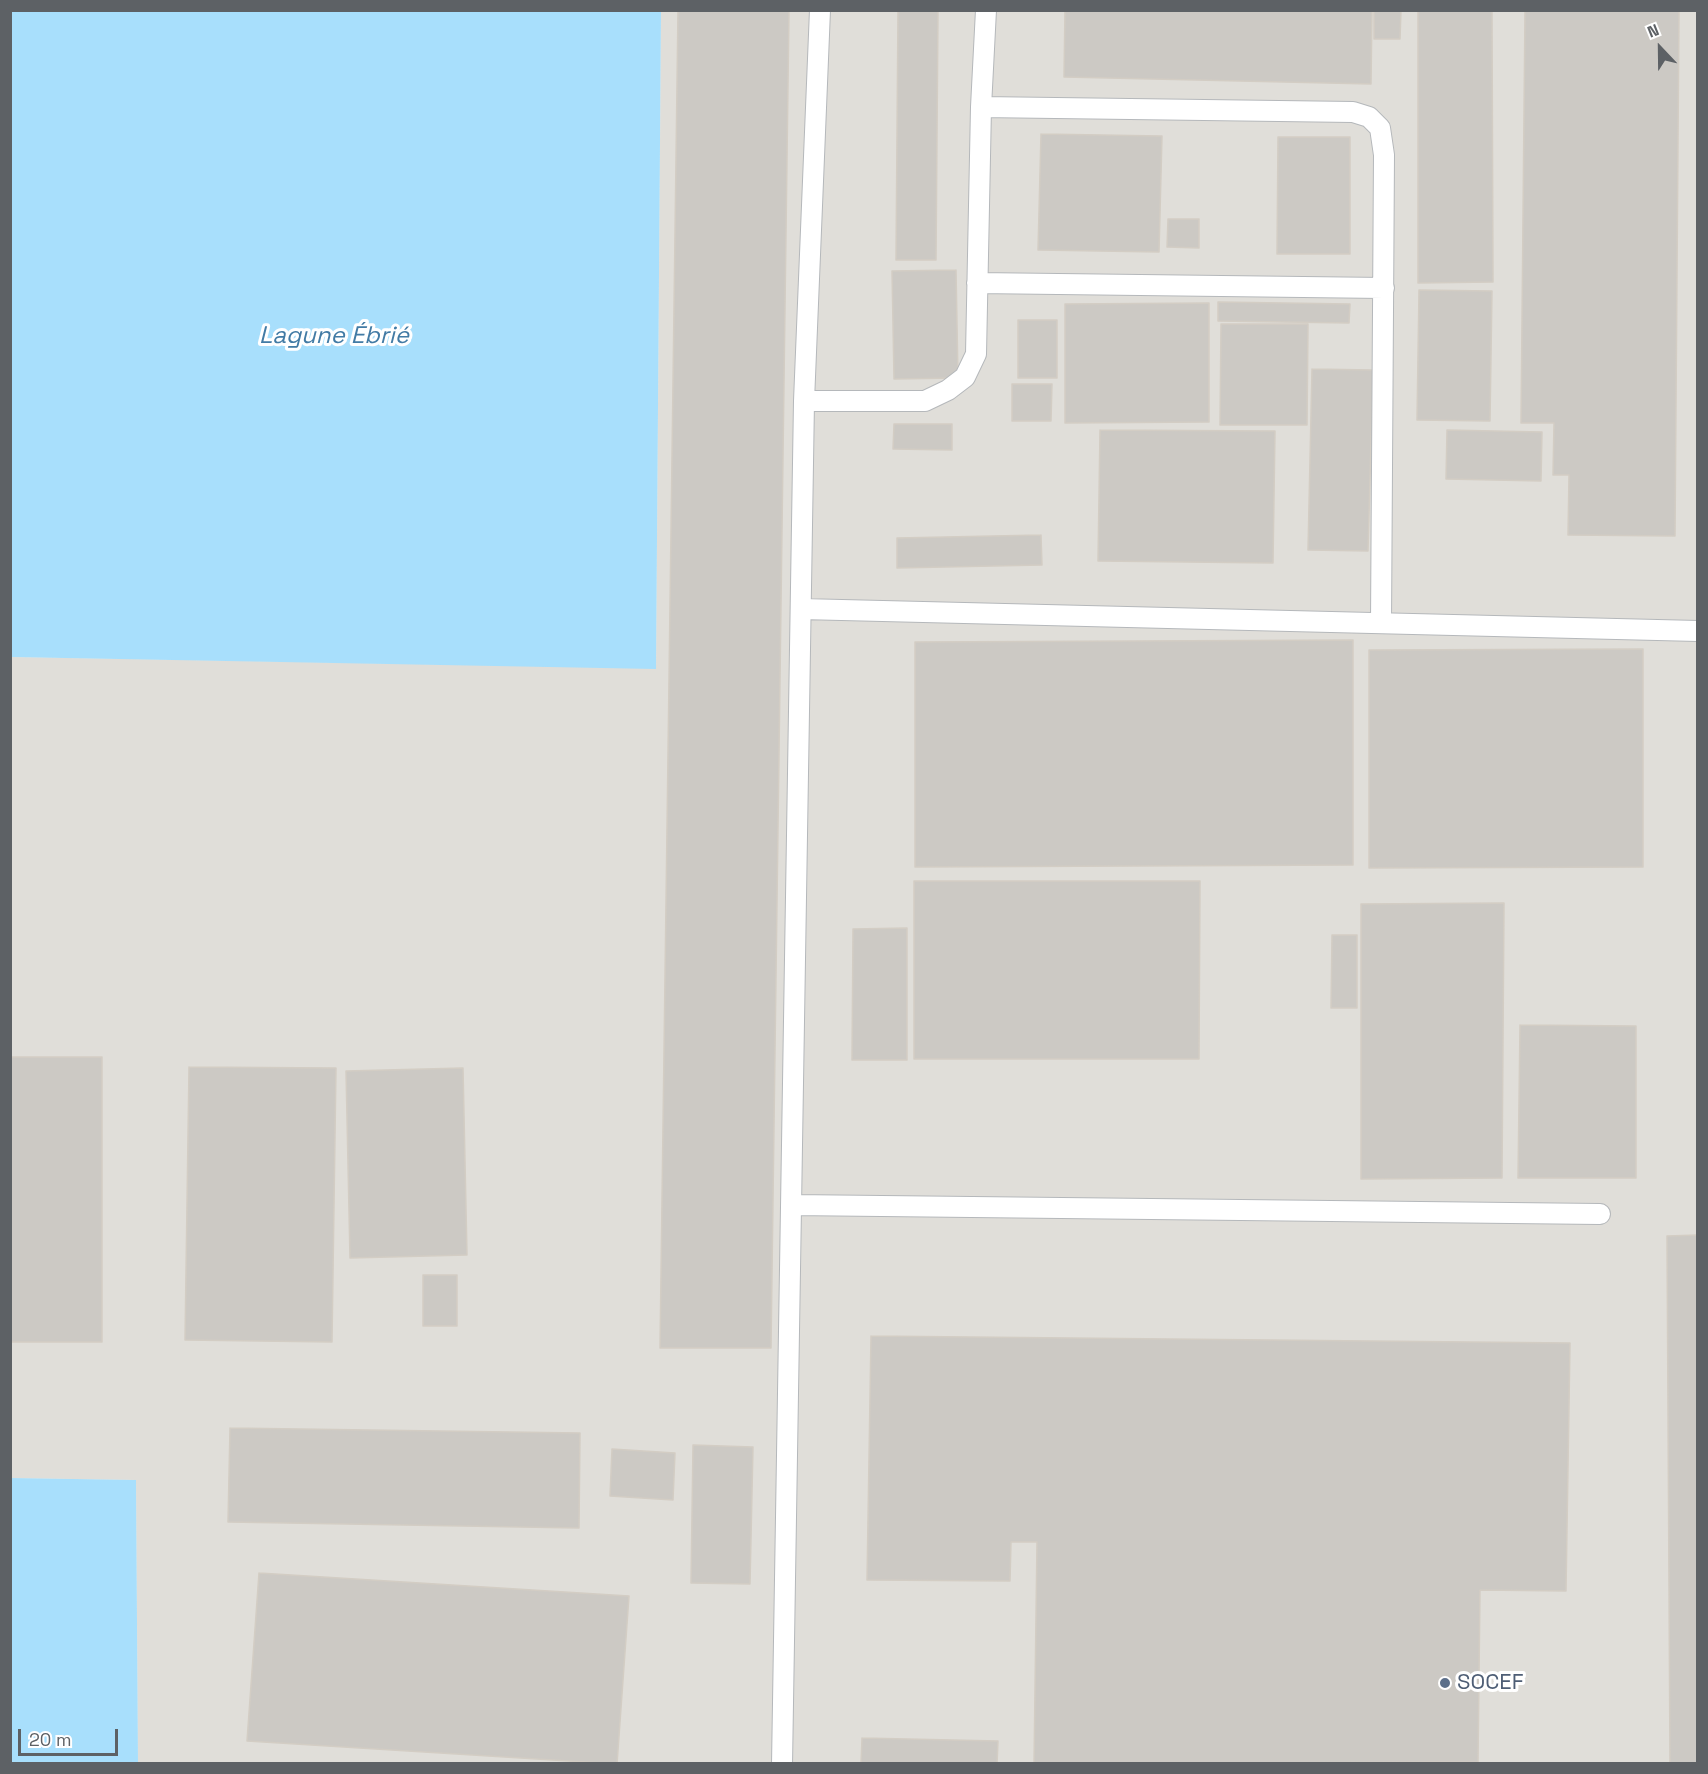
<!DOCTYPE html>
<meta charset="utf-8">
<style>
body{margin:0}
#map{position:relative;width:1708px;height:1774px;overflow:hidden;background:#efece5;font-family:"Space Grotesk",sans-serif}
canvas{display:block}
.frame{position:absolute;inset:0;border:12px solid #5d6165;pointer-events:none}
.north{position:absolute;left:1630px;top:18px;width:60px;height:60px;-webkit-text-stroke:4px #fff;paint-order:stroke;rotate:338deg;font-size:16px;font-weight:700;line-height:24px;text-align:center;color:#5d6165}
.north::after{content:'';display:block;margin:auto;width:21px;height:27px;background:#5d6165;clip-path:polygon(50% 0,100% 100%,50% 72%,0 100%)}
.scale{position:absolute;left:18px;top:1729px;width:100px;height:27px;box-sizing:border-box;border:3px solid #5d6165;border-top:0;padding-left:8px;font-size:18px;line-height:21px;white-space:nowrap;color:#5d6165;-webkit-text-stroke:4px #fff;paint-order:stroke}
</style>
<div id="map">
<canvas width="1708" height="1774"></canvas>
<div class="frame"></div>
<div class="north">N</div>
<div class="scale">20 m</div>
</div>
<script>
const c = document.querySelector('canvas').getContext('2d');
c.lineJoin = 'round';
function paint(path, color) { c.fillStyle = color; c.fill(path, 'evenodd'); }
const poly = rows => new Path2D(rows.map(r => 'M' + r).join(''));
function strokePath(path, color, width, dash) { c.strokeStyle = color; c.lineWidth = width; c.lineCap = dash ? 'butt' : 'round'; c.setLineDash(dash || []); c.stroke(path); }
function drawText(font, color, halo, rows, align = 'center') {
  c.font = font + ' "Space Grotesk",sans-serif'; c.lineWidth = 6; c.setLineDash([]); c.textBaseline = 'middle'; c.strokeStyle = halo; c.fillStyle = color; for (const [text, x, y, turn = 0] of rows) {
    c.save(); c.translate(x, y); c.rotate((+turn || 0) * Math.PI / 180); c.textAlign = isNaN(turn) ? turn : align; if (halo) c.strokeText(text, 0, 0); c.fillText(text, 0, 0); c.restore();
  }
}
const industrial = poly([
 [661,11,1697,11,1697,1763,138,1763,136,1480,11,1478,11,657,656,668]
]);
const water = poly([
 [11,10,661,11,656,669,11,657],
 [11,1478,136,1480,138,1763,11,1763]
]);
const building = poly([
 [678,10,789,10,771,1348,660,1348,678,10],
 [898,10,938,10,936,260,896,260,898,10],
 [1065,10,1372,10,1371,84,1064,77,1065,10],
 [1374,10,1401,10,1400,39,1374,39,1374,10],
 [1418,10,1492,10,1493,282,1418,283,1418,10],
 [1525,10,1679,10,1675,536,1568,535,1569,475,1553,475,1554,423,1521,423,1525,10],
 [1041,134,1162,136,1159,252,1038,250,1041,134],
 [1278,137,1350,137,1350,254,1277,254,1278,137],
 [1168,219,1199,219,1199,248,1167,247,1168,219],
 [956,270,958,378,894,379,892,271,956,270],
 [1419,290,1492,291,1490,421,1417,420,1419,290],
 [1218,302,1350,304,1349,323,1218,321,1218,302],
 [1209,303,1209,422,1065,423,1065,304,1209,303],
 [1018,320,1057,320,1057,378,1018,378,1018,320],
 [1221,324,1308,324,1307,425,1220,425,1221,324],
 [1312,369,1373,370,1368,551,1308,550,1312,369],
 [1012,384,1052,384,1051,421,1012,421,1012,384],
 [894,424,952,424,952,450,893,449,894,424],
 [1100,430,1275,431,1273,563,1098,561,1100,430],
 [1447,430,1542,432,1541,481,1446,479,1447,430],
 [1041,535,1042,565,897,568,897,538,1041,535],
 [1353,640,1353,865,915,867,915,642,1353,640],
 [1643,649,1643,867,1369,868,1369,650,1643,649],
 [914,881,1200,881,1199,1059,914,1059,914,881],
 [1504,903,1502,1178,1361,1179,1361,904,1504,903],
 [907,928,907,1060,852,1060,853,929,907,928],
 [1332,935,1357,935,1357,1008,1331,1008,1332,935],
 [1520,1025,1636,1026,1636,1178,1518,1178,1520,1025],
 [10,1057,102,1057,102,1342,10,1342,10,1057],
 [189,1067,336,1068,332,1342,185,1340,189,1067],
 [463,1068,467,1255,350,1258,346,1071,463,1068],
 [1698,1235,1698,1764,1670,1764,1667,1236,1698,1235],
 [423,1275,457,1275,457,1326,423,1326,423,1275],
 [871,1336,1570,1343,1566,1591,1480,1590,1478,1762,1034,1764,1037,1542,1011,1542,1010,1581,867,1580,871,1336],
 [230,1428,580,1433,579,1528,228,1522,230,1428],
 [693,1445,753,1447,750,1584,691,1583,693,1445],
 [612,1449,675,1453,673,1500,610,1496,612,1449],
 [259,1573,629,1596,617,1764,247,1741,259,1573],
 [862,1738,998,1741,997,1764,861,1764,862,1738]
]);
const lane = poly([
 [981,107,1353,112,1369,117,1380,128,1384,155,1381,623],
 [977,283,1384,288],
 [804,401,925,401,948,390,965,377,976,354,981,107,986,10],
 [801,609,1698,631],
 [792,1205,1600,1214],
 [782,1764,804,401,820,10]
]);
const markers = [
 [1445,1683,6,"#5c6f8a"]
];
const serviceNames = [
 ["SOCEF",1457,1683]
];
const waterNames = [
 ["Lagune Ébrié",334,336]
];
paint(industrial, '#e0ded9');
paint(water, '#a8dffc');
paint(building, '#ccc9c4');
strokePath(building, '#d3cdc4', 1.5);
strokePath(lane, '#b5b8bb', 22);
strokePath(lane, '#fff', 20);
for (const [x, y, r, color] of markers) { const dot = new Path2D(); dot.arc(x, y, r, 0, 2 * Math.PI); c.fillStyle = color; c.fill(dot); strokePath(dot, '#fff', 2); }
drawText('22px', '#4e5e75', '#fff', serviceNames, 'left');
drawText('italic 24px', '#427ba5', '#fff', waterNames);
</script>
